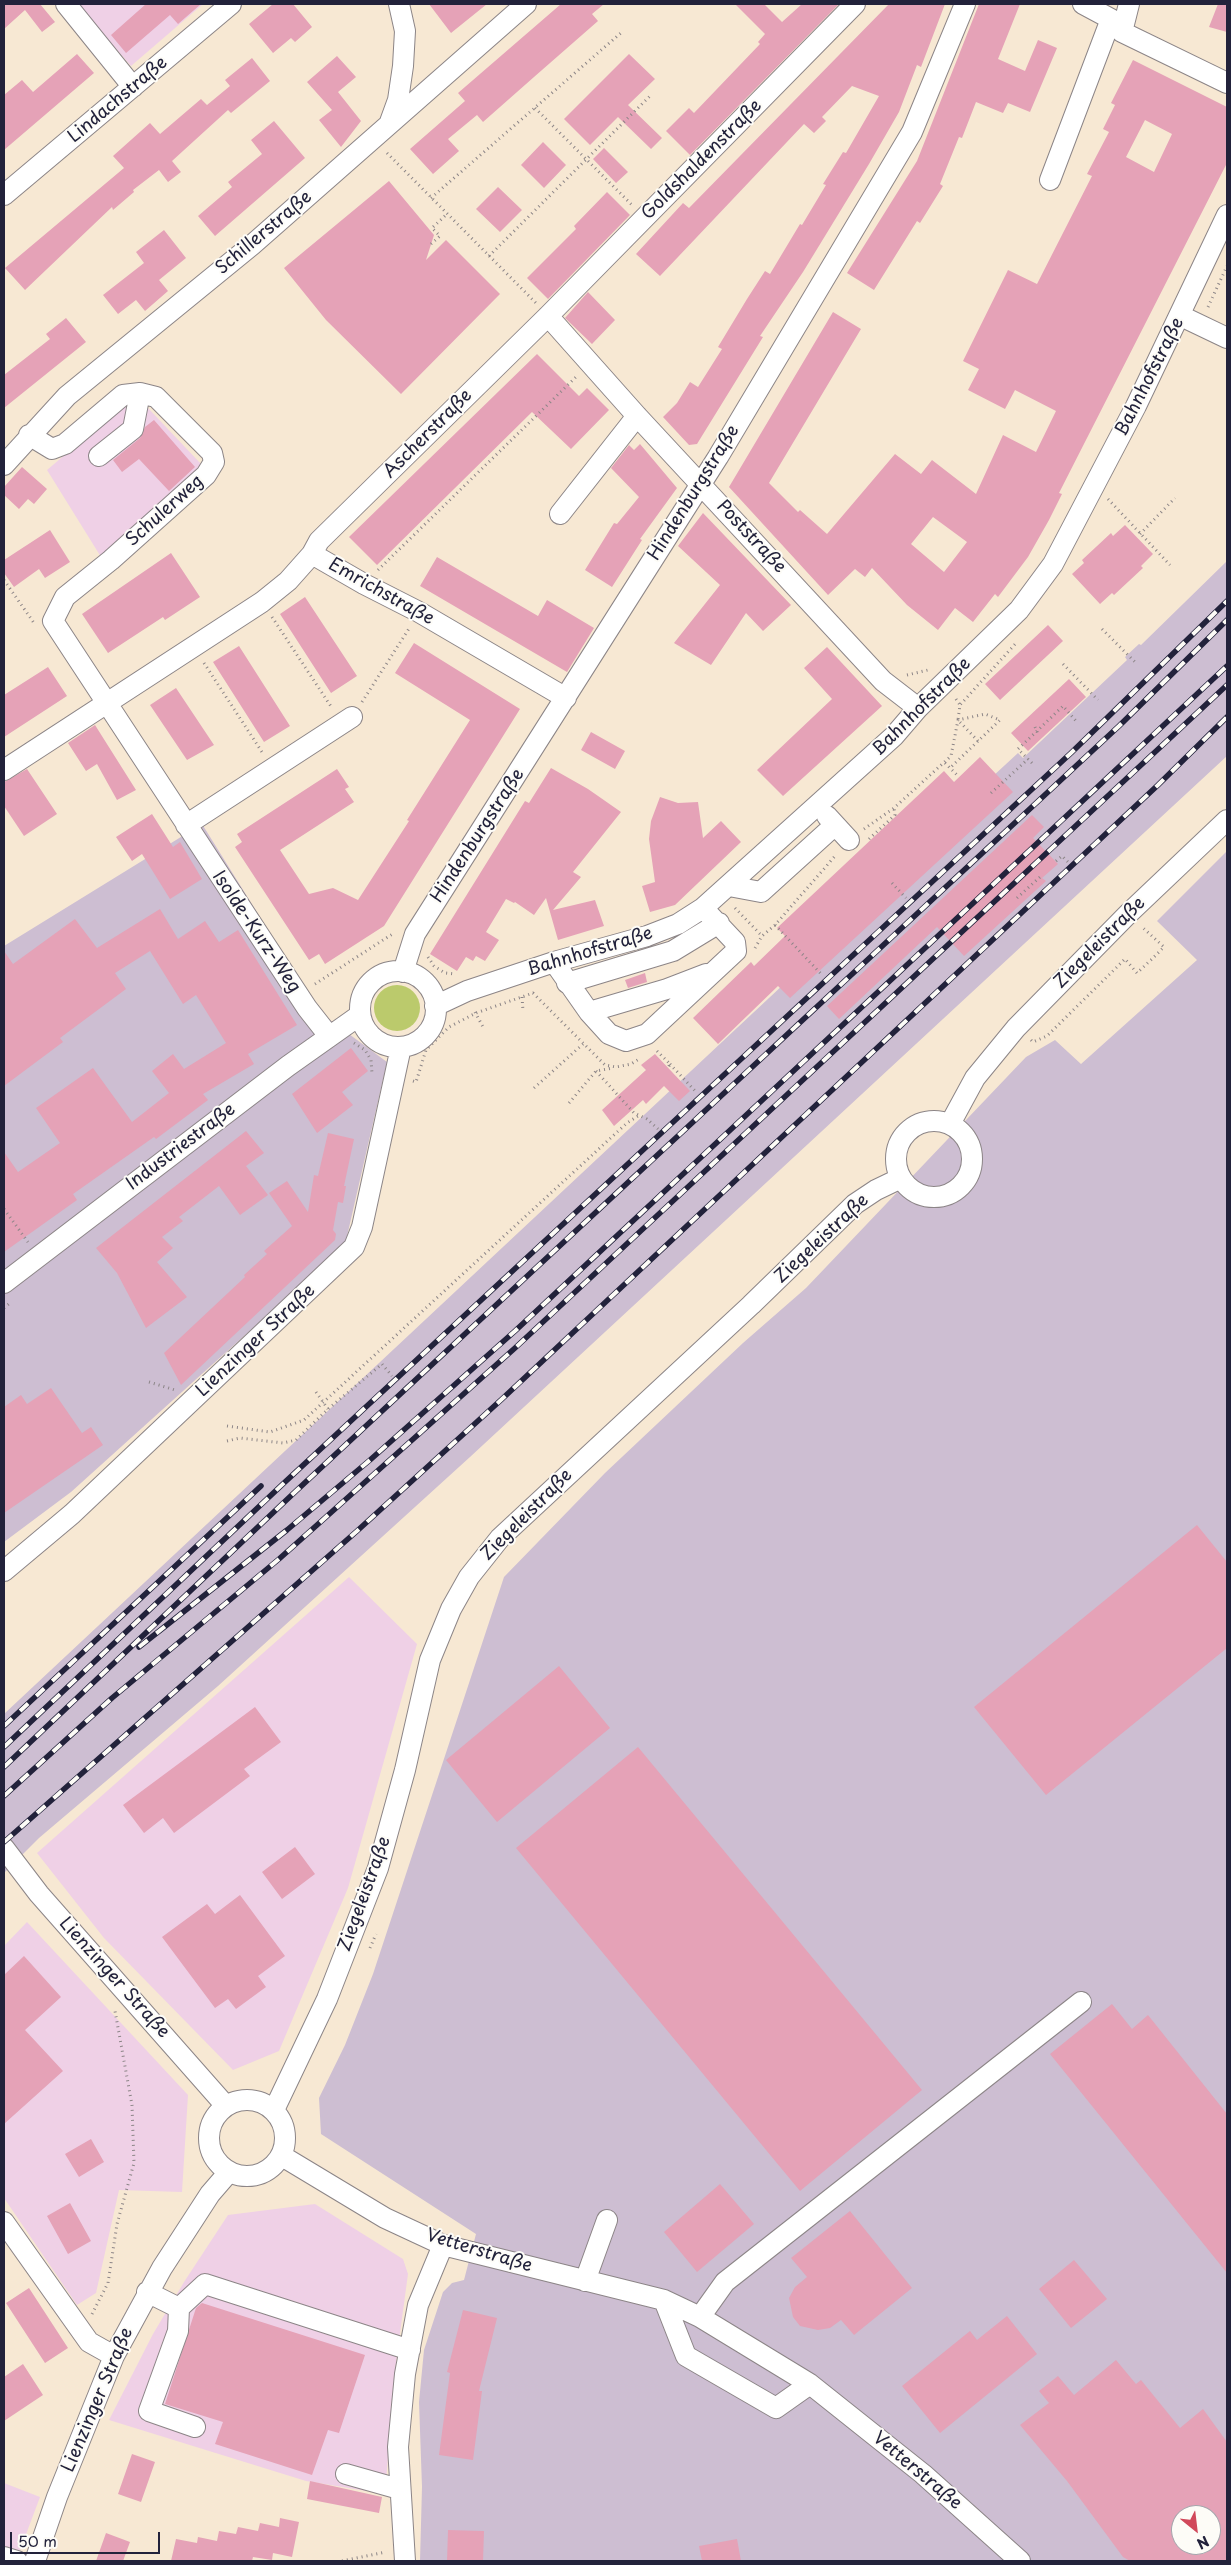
<!DOCTYPE html>
<meta charset="utf-8">
<style>
body{margin:0}
#map{position:relative;width:1231px;height:2565px;overflow:hidden;background:#f7e8d3;font-family:"Playpen Sans",sans-serif}
canvas{display:block}
.frame{position:absolute;inset:0;border:5px solid #22223b;pointer-events:none}
.north{position:absolute;left:1171px;top:2505px;width:50px;height:50px;box-sizing:border-box;background:#fdfcf7;border:1px solid #a5a5ac;border-radius:50%;rotate:151deg;font-size:14px;font-weight:700;line-height:20px;text-align:center;color:#22223b}
.north::after{content:'';display:block;margin:auto;width:18px;height:22px;background:#d1495b;clip-path:polygon(50% 0,100% 100%,50% 72%,0 100%)}
.scale{position:absolute;left:10px;top:2532px;width:150px;height:22px;box-sizing:border-box;border:2px solid #22223b;border-top:0;padding-left:6px;font-size:15px;line-height:18px;white-space:nowrap;color:#22223b;-webkit-text-stroke:4px #fdfcf7;paint-order:stroke}
</style>
<div id="map">
<canvas width="1231" height="2565"></canvas>
<div class="frame"></div>
<div class="north">N</div>
<div class="scale">50 m</div>
</div>
<script>
const c = document.querySelector('canvas').getContext('2d');
c.lineJoin = 'round';
function paint(path, color) { c.fillStyle = color; c.fill(path, 'evenodd'); }
const poly = rows => new Path2D(rows.map(r => 'M' + r).join(''));
function strokePath(path, color, width, dash) { c.strokeStyle = color; c.lineWidth = width; c.lineCap = dash ? 'butt' : 'round'; c.setLineDash(dash || []); c.stroke(path); }
function drawText(font, color, halo, rows, align = 'center') {
  c.font = font + ' "Playpen Sans",sans-serif'; c.lineWidth = 4; c.setLineDash([]); c.textBaseline = 'middle'; c.strokeStyle = halo; c.fillStyle = color; for (const [text, x, y, turn = 0] of rows) {
    c.save(); c.translate(x, y); c.rotate((+turn || 0) * Math.PI / 180); c.textAlign = isNaN(turn) ? turn : align; if (halo) c.strokeText(text, 0, 0); c.fillText(text, 0, 0); c.restore();
  }
}
const built = poly([
 [77,4,203,4,131,66],
 [126,403,148,408,202,465,101,557,47,470],
 [349,1577,417,1644,348,1888,279,2051,233,2070,104,1938,37,1853],
 [27,1922,188,2095,182,2192,119,2190,96,2293,77,2305,4,2198,4,1946],
 [315,2204,403,2259,408,2274,395,2370,385,2494,306,2481,109,2420,153,2334,184,2282,228,2215],
 [4,2483,40,2497,16,2561,4,2561]
]);
const industrial = poly([
 [1227,561,1227,756,470,1457,218,1686,39,1838,4,1873,4,1714,816,954,979,789,1018,753,1023,758,1127,660,1125,657,1139,644,1141,645],
 [202,824,319,1012,387,1062,345,1245,71,1492,4,1542,4,946],
 [1227,851,1227,2561,420,2561,422,2487,419,2402,424,2350,443,2292,452,2283,464,2280,476,2234,321,2134,319,2098,345,2045,373,1974,504,1577,605,1473,743,1343,806,1288,1026,1057,1055,1040,1081,1064,1197,960,1157,921],
 [1181,2515,1211,2515,1211,2545,1181,2545]
]);
const green = poly([
 '374 1008a23 23 0 1 1 46 0a23 23 0 1 1-46 0Z'
]);
const building = poly([
 [4,4,40,4,55,22,42,32,25,10,4,29],
 [146,4,201,4,178,24,170,15,126,53,111,35],
 [273,4,293,4,312,27,295,42,291,38,273,53,249,24],
 [429,4,487,4,451,33],
 [561,4,604,4,592,14,598,21,534,77,483,122,477,115,448,139,459,151,433,174,410,149,465,101,458,93],
 [735,4,764,4,782,22,802,4,839,4,690,155,666,131,689,108,694,113,760,44,758,42,765,34],
 [889,4,945,4,921,67,917,65,899,112,869,164,803,272,760,336,763,337,697,444,689,445,663,417,677,403,690,382,698,387,722,349,718,347,747,299,765,271,770,274,800,224,802,225,826,185,823,184,843,152,846,153,879,96,852,86,822,117,826,121,814,133,804,124,660,276,636,254,683,203,689,208],
 [979,4,1020,4,998,59,1025,71,1038,40,1057,48,1030,112,1008,103,1003,113,976,102,962,138,959,137,940,184,943,186,920,223,917,221,874,290,847,273,917,161],
 [1218,4,1227,4,1227,32,1209,27],
 [77,54,94,73,4,150,4,95,22,80,33,92],
 [629,54,655,79,628,105,662,138,651,149,618,117,590,145,564,119],
 [337,56,356,77,338,92,361,121,341,147,319,120,332,110,307,82],
 [252,58,270,81,231,113,228,110,172,161,181,172,168,182,159,170,133,190,134,192,113,210,112,207,25,290,5,268,124,168,113,156,150,123,160,134,201,99,207,105,230,86,225,80],
 [1133,60,1227,107,1227,163,1059,493,1062,494,1049,520,1028,557,998,597,995,594,973,622,955,608,938,630,907,605,872,568,865,577,855,569,828,595,729,487,833,312,861,329,769,483,798,512,800,510,827,534,895,454,921,474,932,460,976,494,1003,435,1036,452,1056,411,1015,390,1005,409,968,390,979,369,963,361,1008,270,1037,284,1092,176,1087,174,1109,132,1103,129,1115,105,1111,103],
 [1145,120,1172,134,1154,172,1126,157],
 [933,517,967,542,944,572,911,544],
 [274,121,305,158,215,236,198,216,232,187,228,182,262,154,251,140],
 [543,142,566,165,544,188,521,165],
 [604,148,628,172,616,183,593,159],
 [389,181,434,235,426,260,446,240,500,294,401,394,326,320,284,268],
 [498,187,522,210,500,232,476,209],
 [607,192,630,215,548,299,527,278,576,229,574,226],
 [164,230,186,258,159,280,168,291,145,311,136,300,118,314,103,295,144,263,136,252],
 [588,292,615,320,592,344,565,318],
 [66,318,86,342,4,408,4,375,50,339,46,334],
 [537,354,579,396,587,388,609,410,571,449,532,412,377,565,349,537],
 [154,420,195,467,169,491,139,459,122,472,113,460,140,438,145,427],
 [640,444,677,488,640,539,642,540,612,587,585,570,614,523,617,524,639,497,611,468,629,445,634,450],
 [22,467,47,489,34,504,28,499,19,509,4,495,4,487],
 [703,513,791,605,763,631,746,613,711,665,674,643,720,585,678,546],
 [1125,525,1153,554,1141,566,1143,568,1114,595,1112,593,1100,604,1072,574,1084,563,1082,560,1111,533,1113,536],
 [50,530,70,562,45,578,39,569,14,587,4,573,4,560],
 [171,553,200,597,165,620,163,617,108,653,82,614],
 [437,557,538,616,547,600,594,628,567,672,420,586],
 [305,597,357,676,331,693,280,614],
 [1048,625,1063,641,1000,700,985,684],
 [414,643,520,709,384,926,325,964,319,954,309,960,235,847,242,842,237,834,337,769,349,787,345,789,354,802,280,850,309,894,333,888,358,900,409,821,407,820,470,720,395,673],
 [239,646,290,726,264,742,213,662],
 [827,647,882,706,783,796,757,770,832,699,804,668],
 [48,667,67,696,4,737,4,695],
 [1069,679,1086,697,1028,751,1011,733],
 [176,688,214,745,187,760,150,705],
 [95,725,136,790,117,800,97,764,86,771,68,743],
 [591,732,625,751,615,769,581,750],
 [980,757,1013,792,790,998,778,986,718,1044,693,1018,751,962,754,966,785,936,777,928,944,771,954,782],
 [551,768,588,789,621,812,573,872,581,877,553,910,595,900,604,926,558,940,546,898,534,915,515,902,514,903,506,899,486,932,499,940,485,961,476,956,473,961,466,957,457,971,430,954,525,801,529,803],
 [27,769,57,814,24,836,4,806,4,782],
 [660,797,678,803,698,802,703,838,721,821,741,842,675,905,650,912,642,886,655,882,649,839,651,821],
 [152,814,173,847,180,842,202,879,170,899,142,854,132,861,116,837],
 [1032,815,1044,827,1033,838,1058,864,1042,878,1046,881,964,956,937,927,839,1019,827,1006],
 [160,909,178,939,205,921,219,942,238,930,297,1025,248,1054,254,1064,203,1094,208,1100,156,1139,154,1137,73,1194,77,1200,4,1252,4,1152,18,1172,60,1143,36,1108,93,1068,132,1122,169,1093,152,1071,173,1054,184,1069,226,1043,196,995,183,1004,150,951,115,973,126,989,60,1038,63,1042,4,1086,4,951,13,964,75,919,97,948],
 [645,973,647,982,628,988,625,980],
 [351,1048,368,1071,342,1092,353,1105,317,1133,292,1094],
 [655,1054,690,1091,679,1101,664,1086,646,1104,643,1100,614,1126,602,1110,646,1070,641,1065],
 [246,1131,264,1153,246,1166,268,1195,240,1215,219,1186,179,1217,183,1221,162,1237,173,1248,157,1262,187,1297,146,1328,117,1273,96,1248],
 [328,1133,354,1139,344,1186,346,1186,343,1203,338,1202,333,1230,336,1234,335,1240,181,1385,164,1353,245,1277,244,1275,267,1254,264,1251,292,1226,269,1193,287,1181,308,1212,314,1175,318,1176],
 [51,1388,82,1433,91,1427,103,1445,4,1513,4,1407,21,1395,27,1404],
 [1197,1525,1227,1562,1227,1648,1046,1795,974,1707],
 [559,1666,610,1728,497,1822,446,1760],
 [255,1707,281,1742,244,1769,250,1776,174,1833,163,1818,144,1833,123,1805],
 [638,1747,922,2090,800,2191,516,1848],
 [295,1847,315,1874,282,1899,262,1872],
 [240,1895,285,1956,258,1976,266,1987,236,2009,228,1999,215,2008,162,1937,207,1904,215,1914],
 [24,1956,61,1997,25,2030,63,2071,4,2124,4,1975],
 [1112,2004,1132,2029,1148,2015,1227,2114,1227,2273,1050,2054],
 [91,2139,104,2162,79,2177,65,2154],
 [720,2184,754,2224,697,2272,664,2232],
 [70,2203,91,2241,68,2254,47,2216],
 [850,2211,912,2288,854,2335,841,2320,830,2328,818,2330,800,2326,793,2317,789,2298,795,2287,807,2277,791,2258],
 [1074,2260,1107,2299,1071,2328,1039,2289],
 [29,2288,68,2348,45,2363,6,2303],
 [202,2303,365,2355,339,2433,328,2430,312,2475,215,2444,223,2422,165,2404,196,2308],
 [463,2310,497,2318,479,2391,482,2391,473,2460,439,2455,450,2373,447,2372],
 [1007,2316,1037,2354,940,2433,902,2386,970,2331,977,2340],
 [1116,2360,1136,2384,1141,2380,1180,2428,1203,2409,1227,2442,1227,2561,1130,2561,1123,2557,1067,2481,1020,2425,1049,2403,1039,2391,1058,2376,1074,2395],
 [1181,2515,1211,2515,1211,2545,1181,2545],
 [23,2364,43,2395,4,2421,4,2377],
 [132,2454,155,2462,141,2502,118,2494],
 [310,2481,382,2497,379,2513,307,2499],
 [280,2518,299,2522,292,2557,273,2553,272,2560,253,2557,252,2561,171,2561,176,2539,197,2543,198,2537,217,2541,219,2531,236,2534,238,2527,258,2531,260,2523,279,2527],
 [448,2530,484,2531,483,2561,447,2561],
 [106,2533,130,2542,123,2561,96,2561],
 [737,2539,741,2561,702,2561,699,2546]
]);
const path = poly([
 [535,108,632,205],
 [387,153,536,303],
 [431,198,622,32],
 [431,244,440,236,432,228,447,214],
 [489,256,651,95],
 [1208,307,1227,266],
 [1108,499,1170,565],
 [1140,534,1175,498],
 [378,570,576,377],
 [4,580,34,623],
 [272,617,332,708],
 [1102,629,1136,663],
 [204,663,262,752],
 [1063,664,1098,700],
 [907,675,928,670],
 [956,699,960,705],
 [362,702,410,627],
 [1035,727,1038,734],
 [978,741,958,720,960,705,1017,642],
 [945,763,959,777],
 [1032,763,1018,749,1036,732,1063,706,1076,721],
 [991,793,1028,759],
 [864,829,894,808,951,756,958,720,985,714,1000,720,950,768],
 [869,839,895,815,894,808],
 [1056,861,1062,856,1069,863],
 [892,883,906,898],
 [1017,898,1040,877],
 [735,908,762,936],
 [775,925,823,976],
 [755,948,762,936,775,925,836,855],
 [428,957,434,966,445,973,455,974],
 [315,984,394,933],
 [522,997,523,1011],
 [475,1012,483,1027],
 [1031,1040,1033,1042,1047,1036,1125,959,1137,973,1153,958,1164,947,1141,926],
 [354,1043,365,1050,371,1060,372,1073],
 [657,1051,670,1064,668,1068],
 [670,1064,697,1093],
 [596,1071,634,1113,647,1119,658,1129],
 [413,1081,416,1082,426,1050,449,1027,476,1013,533,993,605,1065,616,1067,631,1064,639,1059],
 [534,1088,583,1044],
 [569,1103,596,1071,613,1068],
 [4,1209,28,1242],
 [4,1308,11,1302],
 [149,1382,175,1390],
 [316,1392,328,1409],
 [227,1426,270,1432,304,1420,627,1123,638,1116],
 [227,1441,240,1438,283,1443,296,1440,328,1409,382,1364,392,1376],
 [370,1948,376,1934],
 [92,2314,108,2283,117,2224,134,2163,132,2105,115,2011],
 [342,2561,386,2552]
]);
const minor = poly([
 [66,4,133,87],
 [1083,4,1111,19,1122,32,1227,83],
 [1122,32,1129,4],
 [390,122,398,100,403,66,405,31,399,4],
 [1050,180,1111,19],
 [4,195,231,4],
 [548,316,637,416,883,681,918,708],
 [1181,316,1227,338],
 [29,435,52,449,65,444,123,395,140,393,156,397,212,453,214,462,206,475,111,560,65,597,53,621,307,1008,329,1036],
 [99,456,133,429,140,393],
 [4,465,67,396,252,245,526,4],
 [560,514,637,416],
 [312,554,319,541,548,316,855,4],
 [4,770,262,602,288,581,312,554,364,584,419,612,566,698],
 [827,816,849,840],
 [186,825,352,717],
 [729,886,761,892,835,825],
 [554,962,589,1012,609,1034,626,1041,647,1034,736,951,735,942,703,908],
 '360 1009a38 38 0 1 1 76 0a38 38 0 1 1-76 0Z',
 [403,972,415,934,718,457,912,132,965,4],
 [567,983,673,951,719,923],
 [435,1006,467,991,554,962,647,936,678,924,703,908,894,736,918,708,1019,610,1053,564,1136,406,1227,215],
 [589,1012,667,989,706,974],
 '896 1159a38 38 0 1 1 76 0a38 38 0 1 1-76 0Z',
 [950,1124,975,1078,1016,1028,1128,914,1227,820],
 [4,1283,288,1066,360,1015],
 [4,1571,72,1514,354,1247,362,1227,401,1047],
 [4,1848,39,1894,226,2106],
 '209 2138a38 38 0 1 1 76 0a38 38 0 1 1-76 0Z',
 [274,2110,327,1999,378,1868,405,1770,430,1660,451,1609,469,1577,500,1538,751,1305,855,1204,876,1190,901,1178],
 [282,2156,385,2218,443,2245,664,2300,700,2317,810,2384,923,2474,1020,2561],
 [4,2222,89,2342,114,2356],
 [585,2281,607,2220],
 [147,2292,179,2308,205,2284,410,2350],
 [664,2300,686,2356,776,2408,810,2384],
 [179,2308,178,2331,149,2411,195,2427],
 [700,2317,725,2282,1081,2002],
 [346,2474,399,2489],
 [4,2557,17,2561],
 [35,2561,57,2497,114,2356,162,2268,210,2194,229,2172],
 [405,2561,398,2447,405,2374,418,2305,443,2245]
]);
const rail = poly([
 [139,1647,287,1530,370,1460,515,1331,1227,666],
 [4,1726,261,1486],
 [4,1747,285,1482,1071,753,1227,601],
 [4,1767,296,1491,1119,726,1227,620],
 [4,1796,112,1698,279,1559,515,1348,1227,685],
 [4,1842,357,1531,502,1399,1158,785,1227,717]
]);
const streetNames = [
 ["Lindachstraße",118,100,-40],
 ["Goldshaldenstraße",702,160,-45],
 ["Schillerstraße",264,233,-40],
 ["Bahnhofstraße",1150,377,-63],
 ["Ascherstraße",428,434,-45],
 ["Hindenburgstraße",694,493,-58],
 ["Schulerweg",165,511,-42],
 ["Poststraße",751,537,47],
 ["Emrichstraße",381,592,29],
 ["Bahnhofstraße",922,707,-45],
 ["Hindenburgstraße",478,836,-57],
 ["Isolde-Kurz-Weg",256,932,56],
 ["Ziegeleistraße",1100,943,-45],
 ["Bahnhofstraße",590,952,-17],
 ["Industriestraße",181,1147,-37],
 ["Ziegeleistraße",822,1239,-43],
 ["Lienzinger Straße",256,1341,-43],
 ["Ziegeleistraße",527,1515,-45],
 ["Ziegeleistraße",365,1894,-70],
 ["Lienzinger Straße",114,1978,48],
 ["Vetterstraße",479,2251,17],
 ["Lienzinger Straße",98,2400,-67],
 ["Vetterstraße",917,2471,40]
];
paint(built, '#efd0e6');
paint(industrial, '#cdbed2');
paint(green, '#bbca6c');
paint(building, '#e5a2b7');
strokePath(minor, '#8c8587', 22);
strokePath(path, '#8c8587', 3, [1, 4]);
strokePath(minor, '#fff', 20);
strokePath(rail, '#22223b', 5.5);
strokePath(rail, '#fdfcf7', 4, [11]);
drawText('18px', '#22223b', '#fdfcf7', streetNames);
</script>
